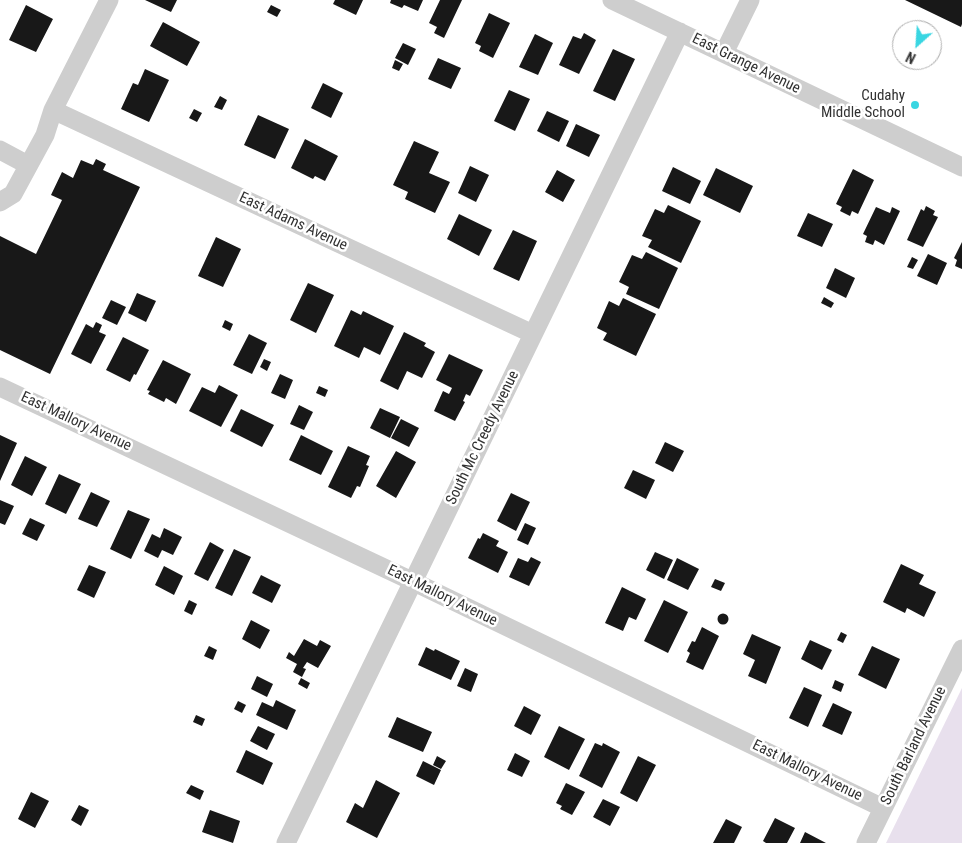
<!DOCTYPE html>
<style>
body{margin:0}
#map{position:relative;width:962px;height:843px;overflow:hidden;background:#fff;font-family:"Roboto Condensed",sans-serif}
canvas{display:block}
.north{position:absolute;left:892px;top:20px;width:50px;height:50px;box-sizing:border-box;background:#fff;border:1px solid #adadad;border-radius:50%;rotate:206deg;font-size:14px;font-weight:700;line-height:20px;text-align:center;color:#313131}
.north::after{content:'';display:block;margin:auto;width:18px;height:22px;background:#39d6e2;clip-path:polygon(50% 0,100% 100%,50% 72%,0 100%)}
</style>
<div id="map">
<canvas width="962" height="843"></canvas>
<div class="north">N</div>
</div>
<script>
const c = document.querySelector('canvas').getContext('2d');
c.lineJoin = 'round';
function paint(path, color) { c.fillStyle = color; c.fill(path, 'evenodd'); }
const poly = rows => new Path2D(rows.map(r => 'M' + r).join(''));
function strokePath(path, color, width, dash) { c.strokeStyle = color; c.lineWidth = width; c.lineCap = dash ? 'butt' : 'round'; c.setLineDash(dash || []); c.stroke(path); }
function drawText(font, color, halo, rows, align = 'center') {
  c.font = font + ' "Roboto Condensed",sans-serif'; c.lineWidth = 5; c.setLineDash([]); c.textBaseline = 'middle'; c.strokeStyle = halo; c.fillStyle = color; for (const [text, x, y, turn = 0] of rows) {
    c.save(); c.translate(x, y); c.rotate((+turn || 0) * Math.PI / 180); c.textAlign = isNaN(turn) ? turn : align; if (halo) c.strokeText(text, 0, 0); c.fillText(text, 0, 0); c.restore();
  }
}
const green = poly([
 [962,688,962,843,886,843]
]);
const building = poly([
 [145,0,177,0,171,12],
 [335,0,363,0,356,15,333,4],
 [391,0,423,0,418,11,404,5,402,8,390,3],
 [440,0,462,0,444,38,434,33,437,27,429,23],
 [905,0,962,0,962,24,961,27],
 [26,5,53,19,36,52,9,40],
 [271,5,281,10,277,17,267,12],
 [489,13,510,23,493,58,479,51,481,46,475,43],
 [163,22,200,42,187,66,150,46],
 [584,33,596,40,579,74,559,65,573,36,581,39],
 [535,34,553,43,538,75,519,67],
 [403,43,416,49,408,65,395,58],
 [613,49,635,59,615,101,593,91],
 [438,58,461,68,451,89,428,79],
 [395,60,403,64,399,71,392,68],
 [145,69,169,80,149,122,121,109,133,83,138,85],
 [323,83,343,93,331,118,311,108],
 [509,90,530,99,515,131,494,121],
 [220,96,227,100,222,110,214,107],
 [194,109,202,113,197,122,189,118],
 [547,111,569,121,559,142,537,131],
 [258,115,289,129,275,159,244,145],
 [576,124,600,135,589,157,566,146],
 [305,139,338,156,325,181,315,176,313,179,291,168],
 [414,141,439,152,429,173,450,182,435,213,405,199,408,192,393,185],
 [96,159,106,164,103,170,140,187,50,374,0,350,0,236,36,254,62,200,51,195,62,172,73,178,81,160,93,165],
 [470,166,489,175,476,202,458,193],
 [673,167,701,181,690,204,662,191],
 [716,168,753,186,740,213,703,195],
 [853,169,874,180,858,214,852,211,850,216,840,211,842,207,836,204],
 [557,170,575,180,563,202,545,192],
 [668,205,701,221,681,263,648,247,652,240,642,236,655,209,664,213],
 [926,206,935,211,933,215,938,217,923,247,907,240,921,209,924,211],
 [876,207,890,213,892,207,900,211,884,245,875,240,873,245,865,242,867,236,863,234],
 [808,213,833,224,822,247,797,236],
 [459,214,492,230,479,256,447,239],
 [513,230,537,241,519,281,493,269],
 [216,237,241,249,223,287,198,276],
 [962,242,962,269,955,266,957,260,954,258],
 [646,252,678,268,659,309,626,294,629,287,619,282,632,255,642,259],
 [928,254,947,263,937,285,917,276],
 [912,257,918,260,913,269,907,267],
 [835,268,855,278,846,298,826,288],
 [308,283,334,295,316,333,290,320],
 [137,293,156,301,146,322,128,313],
 [824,297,834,303,831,308,821,303],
 [623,298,656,314,636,356,603,340,607,333,597,328,609,301,619,306],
 [111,300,126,307,117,325,102,318],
 [351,310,361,315,363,311,394,326,380,355,364,347,359,358,334,346],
 [225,320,233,324,230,331,222,327],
 [96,322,102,325,99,332,106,335,91,364,71,354,86,324,93,328],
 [404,332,426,343,424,346,435,352,422,378,407,371,398,390,380,381],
 [249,334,267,343,252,374,233,365],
 [123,337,149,350,136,375,134,374,130,382,106,370],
 [449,354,483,370,470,396,466,394,463,401,465,402,455,421,434,411,443,391,449,394,452,388,436,380],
 [264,359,271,362,267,371,260,367],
 [163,360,191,374,176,404,166,398,164,402,148,394,150,391,147,390],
 [280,374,293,380,285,399,271,393],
 [219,385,238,395,221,427,189,411,202,387,215,393],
 [319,386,328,390,325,397,316,393],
 [299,405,313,412,304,430,290,424],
 [380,408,400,417,390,438,370,428],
 [241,409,274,425,262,447,230,431],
 [401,419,419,428,409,447,391,438],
 [0,435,17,443,0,481],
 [301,435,333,451,321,475,289,460],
 [665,442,684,451,673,472,655,463],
 [348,446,370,456,366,465,369,466,360,487,357,486,351,498,328,487],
 [396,451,416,462,396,498,376,486],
 [25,456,47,467,32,496,11,485],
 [633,470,655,480,646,499,624,488],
 [59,474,81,484,66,514,45,504],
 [91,492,110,501,97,527,78,519],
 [511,493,530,502,516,531,497,521],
 [0,500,14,506,5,525,0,523],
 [128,510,150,519,131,559,110,549],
 [30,518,45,525,37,541,22,534],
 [525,523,536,528,528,545,517,540],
 [164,528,182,537,173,555,162,550,158,558,144,551,152,534,160,538],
 [483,533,499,541,496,546,508,552,498,573,468,558,478,538,480,539],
 [210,542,224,550,208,581,194,574],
 [234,549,251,557,232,596,215,588],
 [655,552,673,560,664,579,646,570],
 [531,557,541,562,529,586,509,577,518,558,528,562],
 [677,558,699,569,688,590,667,580],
 [901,564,924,575,919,584,936,592,924,617,907,608,905,613,883,602],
 [89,565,106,572,94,598,77,590],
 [164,566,183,576,174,595,155,585],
 [261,575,281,585,272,603,252,593],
 [715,579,725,583,721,591,711,587],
 [622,587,646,599,636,620,629,617,623,631,605,623],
 [189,600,197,604,192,615,184,611],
 [664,600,688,612,668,653,644,641],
 '717.5 619a5.5 5.5 0 1 1 11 0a5.5 5.5 0 1 1-11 0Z',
 [251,620,270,630,260,649,242,639],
 [702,627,719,636,703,670,686,662,690,653,687,651,692,641,695,642],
 [841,632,847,635,843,643,837,640],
 [752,634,781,647,766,684,748,676,755,660,743,654],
 [304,639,317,646,320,640,331,646,318,668,307,662,303,668,306,669,302,677,293,672,297,664,286,658,289,652,294,656],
 [810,640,832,650,822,670,801,659],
 [209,646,217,650,213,660,204,656],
 [872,646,900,659,886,689,858,675],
 [426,647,434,651,435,649,460,661,451,680,418,665],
 [465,668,478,674,471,692,457,686],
 [257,676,273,684,267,697,251,689],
 [301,678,310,683,307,689,298,684],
 [835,680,844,684,841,692,832,688],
 [804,687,822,695,808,727,789,718],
 [276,700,296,710,287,730,256,715,262,702,273,707],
 [238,701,246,705,242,713,234,709],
 [833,703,852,712,842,735,822,726],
 [524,706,541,715,531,735,514,726],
 [196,715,205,719,202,726,193,722],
 [397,717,432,732,423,752,388,737],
 [258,726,275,734,267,750,250,741],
 [559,726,585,739,569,770,544,757],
 [595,743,602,746,603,743,620,752,602,788,579,776],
 [246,750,273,763,263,785,236,772],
 [515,753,530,761,522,777,507,770],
 [437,756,446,761,441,769,433,765],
 [638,756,656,765,637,802,620,793],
 [423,761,441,770,434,785,416,776],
 [376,780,400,793,377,838,346,822,355,803,363,808],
 [566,783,585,792,572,815,560,809,562,806,556,803],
 [191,785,204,791,200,800,186,793],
 [31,792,49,801,35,828,18,819],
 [603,799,620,807,610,826,593,817],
 [79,805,89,810,81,826,71,820],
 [210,810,240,821,233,843,202,832],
 [775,818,795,828,787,843,766,843,763,841],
 [726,819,742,827,734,843,713,843],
 [805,832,826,843,800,843]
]);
const minor = poly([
 [612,0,962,167],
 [724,53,750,0],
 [53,110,533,334],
 [0,150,28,165],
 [0,202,13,194,45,135,53,110,109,0],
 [0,387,414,582,883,808],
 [286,843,680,32],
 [866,843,962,649]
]);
const markers = [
 [915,105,5,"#39d6e2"]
];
const streetNames = [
 ["East Grange Avenue",746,64,26],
 ["East Adams Avenue",293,222,25],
 ["East Mallory Avenue",76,422,25],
 ["South Mc Creedy Avenue",483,438,-64],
 ["East Mallory Avenue",442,596,26],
 ["South Barland Avenue",914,746,-64],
 ["East Mallory Avenue",807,771,26]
];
const poiNames = [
 ["Cudahy",905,96],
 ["Middle School",905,113]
];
paint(green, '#e8e0ed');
paint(building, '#181818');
strokePath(minor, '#cecece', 19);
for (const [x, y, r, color] of markers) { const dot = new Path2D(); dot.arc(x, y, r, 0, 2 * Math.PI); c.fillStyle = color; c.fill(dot); strokePath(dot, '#fff', 2); }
drawText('15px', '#313131', '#fff', streetNames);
drawText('15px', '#313131', '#fff', poiNames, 'right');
</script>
